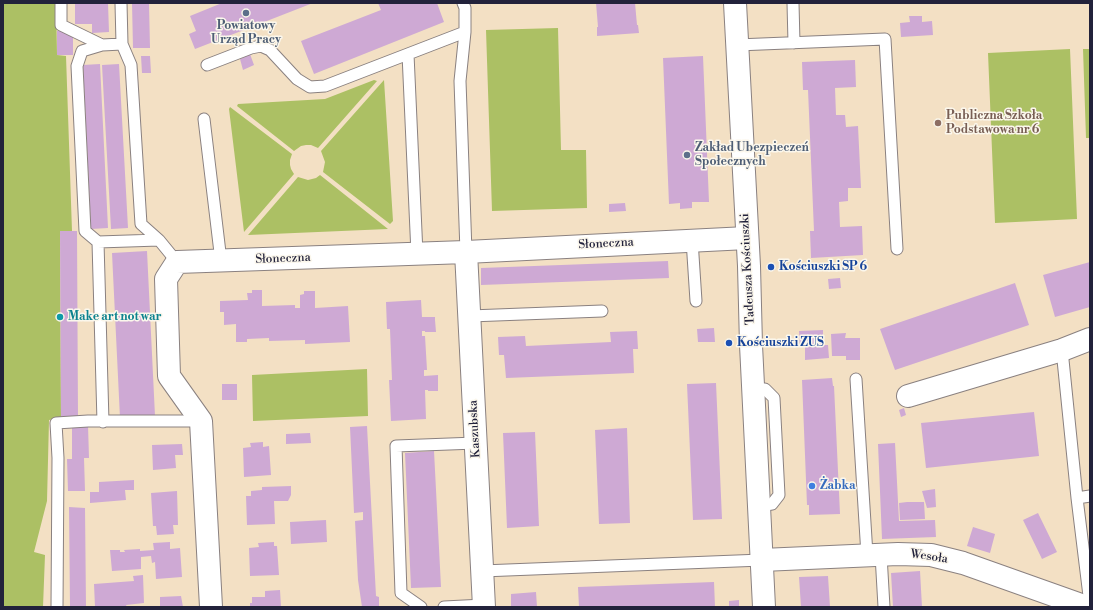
<!DOCTYPE html>
<meta charset="utf-8">
<style>
body{margin:0}
#map{position:relative;width:1093px;height:610px;overflow:hidden;background:#f3e0c4;font-family:"Libre Bodoni",serif}
canvas{display:block}
.frame{position:absolute;inset:0;border:4px solid #22223b;pointer-events:none}
</style>
<div id="map">
<canvas width="1093" height="610"></canvas>
<div class="frame"></div>
</div>
<script>
const c = document.querySelector('canvas').getContext('2d');
c.lineJoin = 'round';
function paint(path, color) { c.fillStyle = color; c.fill(path, 'evenodd'); }
const poly = rows => new Path2D(rows.map(r => 'M' + r).join(''));
function strokePath(path, color, width, dash) { c.strokeStyle = color; c.lineWidth = width; c.lineCap = dash ? 'butt' : 'round'; c.setLineDash(dash || []); c.stroke(path); }
function drawText(font, color, halo, rows, align = 'center') {
  c.font = font + ' "Libre Bodoni",serif'; c.lineWidth = 3; c.setLineDash([]); c.textBaseline = 'middle'; c.strokeStyle = halo; c.fillStyle = color; for (const [text, x, y, turn = 0] of rows) {
    c.save(); c.translate(x, y); c.rotate((+turn || 0) * Math.PI / 180); c.textAlign = isNaN(turn) ? turn : align; if (halo) c.strokeText(text, 0, 0); c.fillText(text, 0, 0); c.restore();
  }
}
const green = poly([
 [3,3,56,3,57,55,66,56,72,231,60,232,61,418,49,420,47,501,34,552,45,555,43,607,4,607,3,605],
 [558,28,561,150,586,150,587,208,492,211,486,30],
 [1070,49,1077,219,995,223,988,53],
 [1083,49,1090,49,1090,138,1086,138],
 [374,80,377,81,318,148,311,145,306,145,301,146,294,151,237,106,238,104,325,99],
 [384,80,393,221,390,224,323,172,325,162,321,151],
 [230,107,292,154,290,160,290,165,291,169,294,174,244,232,229,109],
 [320,175,388,229,248,235,298,177,308,180,316,178],
 [367,369,368,416,253,421,252,375]
]);
const building = poly([
 [75,3,108,3,109,32,92,33,92,24,75,24],
 [132,3,149,3,150,48,133,48],
 [222,3,313,3,195,49,189,34,196,31,190,16],
 [378,3,437,3,444,22,314,74,301,41,381,10],
 [596,3,635,3,637,25,638,25,639,33,597,36,597,27,598,27],
 [909,16,922,16,922,22,932,21,933,35,901,37,900,23,910,22],
 [57,31,73,31,73,55,57,55],
 [250,54,254,65,243,70,240,59],
 [141,56,150,56,151,73,142,73],
 [703,56,709,202,692,202,692,208,680,209,680,203,669,204,663,58],
 [855,60,856,87,835,88,836,115,845,115,846,127,858,126,861,188,848,188,848,201,839,202,840,227,862,226,863,255,811,258,810,231,814,231,808,90,803,90,802,62],
 [100,64,108,228,91,229,83,65],
 [119,64,128,228,111,229,102,65],
 [625,203,626,211,609,212,609,204],
 [60,231,77,231,78,418,61,418],
 [147,251,155,416,120,418,112,253],
 [668,261,669,278,481,285,481,268],
 [1090,262,1090,307,1055,317,1043,275],
 [840,278,841,288,829,289,828,279],
 [1015,283,1029,325,895,370,880,329],
 [252,290,262,290,262,306,295,305,295,308,300,308,300,295,304,294,304,291,315,291,315,308,348,306,350,342,305,344,305,340,269,341,269,338,247,339,247,342,236,342,236,324,224,325,224,312,220,312,220,301,248,300,247,293,252,293],
 [421,300,422,317,435,317,435,320,436,332,425,332,425,331,422,331,422,336,425,336,427,370,424,370,424,376,438,375,438,391,428,391,428,390,425,390,426,419,391,421,389,380,392,380,390,329,387,329,386,302],
 [714,328,715,342,698,342,697,329],
 [823,330,823,345,828,345,829,358,805,360,805,346,800,346,799,331],
 [637,331,638,349,633,349,634,373,506,378,504,355,499,355,498,337,525,336,526,346,611,342,610,332],
 [846,333,845,338,860,338,860,360,846,360,846,356,832,356,831,334],
 [832,378,833,386,834,386,840,514,809,515,809,505,807,505,802,380],
 [716,383,722,519,693,520,687,384],
 [222,384,237,384,237,400,222,400],
 [904,408,906,415,901,417,899,410],
 [1034,412,1039,456,926,468,921,423],
 [72,425,88,425,89,458,84,458,85,491,68,491,67,459,72,459],
 [367,426,376,596,379,597,379,607,362,607,358,580,355,521,363,520,363,512,354,513,350,427],
 [627,428,630,523,599,524,595,430],
 [535,432,539,526,507,528,503,433],
 [310,433,311,443,286,444,286,434],
 [263,442,263,447,269,446,271,475,244,477,243,448,251,447,250,443],
 [895,443,899,521,935,520,936,537,882,539,878,444],
 [182,444,183,455,175,455,176,468,153,470,152,445],
 [434,451,441,587,411,588,405,453],
 [134,480,134,490,125,490,126,500,90,503,90,492,99,492,99,482],
 [291,486,291,495,288,501,274,501,275,524,247,525,246,496,251,496,251,491,262,490,262,487],
 [935,489,936,507,927,508,922,491],
 [177,491,178,525,173,525,174,534,157,535,156,526,153,526,151,493],
 [907,502,924,502,925,519,900,520,899,503],
 [69,507,85,508,86,607,70,607],
 [1038,513,1057,552,1042,559,1023,520],
 [326,520,327,542,291,544,290,522],
 [973,527,995,534,990,553,967,546],
 [170,542,170,549,180,548,182,577,156,579,155,562,152,563,151,556,141,557,141,569,112,571,110,550,120,550,120,552,125,552,124,550,140,549,140,551,154,550,153,543],
 [274,542,274,546,277,546,279,575,250,576,249,548,259,547,258,543],
 [920,571,922,607,893,607,891,573],
 [143,575,144,603,126,605,127,607,95,607,94,584,134,581,133,576],
 [828,576,830,607,801,607,799,577],
 [714,582,715,607,579,607,578,587],
 [280,590,281,607,250,607,250,603,252,603,252,597,265,597,265,591],
 [536,592,537,607,511,607,511,594],
 [181,596,183,607,160,607,160,597],
 [739,600,739,607,729,607,729,601]
]);
const service = poly([
 [61,3,61,25,102,45],
 [121,3,122,44,131,65,141,224,159,240],
 [463,3,465,8,465,32,460,81,466,252],
 [793,3,794,43],
 [737,45,885,39,897,249],
 [408,54,417,254],
 [207,65,251,48,261,46,270,50,297,79,310,87,325,86,465,32],
 [204,119,221,261],
 [692,240,696,301],
 [98,242,85,231,77,66,82,51,102,45,122,44],
 [470,316,602,311],
 [1062,350,1077,498,1090,604],
 [856,379,867,555],
 [754,389,765,389,774,398,779,495,772,504,759,506],
 [103,422,98,242,159,240,177,262],
 [1077,498,1090,496],
 [881,555,884,607],
 [482,571,762,560],
 [57,607,58,458,56,423,88,421,201,421],
 [421,607,401,593,396,446,476,443],
 [444,607,484,605]
]);
const minor = poly([
 [466,252,484,607],
 [908,396,1062,350,1090,339],
 [762,560,898,554,931,555,963,563,1087,607],
 [211,607,201,421,169,376,166,279,177,262,466,252,747,238]
]);
const tertiary = poly([
 [735,3,749,266,751,345,764,607]
]);
const markers = [
 [246,13,4,"#5c6f8a"],
 [938,123,4,"#8d6e63"],
 [687,155,4,"#5c6f8a"],
 [771,267,4,"#1a4fb4"],
 [60,317,4,"#0f9aa8"],
 [729,343,4,"#1a4fb4"],
 [812,486,4,"#3f7fe0"]
];
const serviceNames = [
 ["Powiatowy",246,26],
 ["Urząd Pracy",246,40],
 ["Zakład Ubezpieczeń",695,148,"left"],
 ["Społecznych",695,162,"left"]
];
const educationNames = [
 ["Publiczna Szkoła",946,116],
 ["Podstawowa nr 6",946,130]
];
const streetNames = [
 ["Słoneczna",606,244,-3],
 ["Słoneczna",283,259,-2],
 ["Tadeusza Kościuszki",748,269,-93],
 ["Kaszubska",475,429,-93],
 ["Wesoła",929,557,8]
];
const transitNames = [
 ["Kościuszki SP 6",779,267],
 ["Kościuszki ZUS",737,343]
];
const cultureNames = [
 ["Make art not war",68,317]
];
const shopNames = [
 ["Żabka",820,486]
];
paint(green, '#acc064');
paint(building, '#cea9d4');
strokePath(service, '#8a8180', 13);
strokePath(minor, '#8a8180', 24);
strokePath(tertiary, '#8a8180', 24);
strokePath(service, '#fff', 11);
strokePath(minor, '#fff', 22);
strokePath(tertiary, '#fff', 22);
for (const [x, y, r, color] of markers) { const dot = new Path2D(); dot.arc(x, y, r, 0, 2 * Math.PI); c.fillStyle = color; c.fill(dot); strokePath(dot, '#fbf7ec', 1.5); }
drawText('bold 12px', '#4e5e75', '#fbf7ec', serviceNames);
drawText('bold 12px', '#785e54', '#fbf7ec', educationNames, 'left');
drawText('12px', '#22223b', '#fbf7ec', streetNames);
drawText('bold 12px', '#164399', '#fbf7ec', transitNames, 'left');
drawText('bold 12px', '#0d838f', '#fbf7ec', cultureNames, 'left');
drawText('bold 12px', '#366cbe', '#fbf7ec', shopNames, 'left');
</script>
